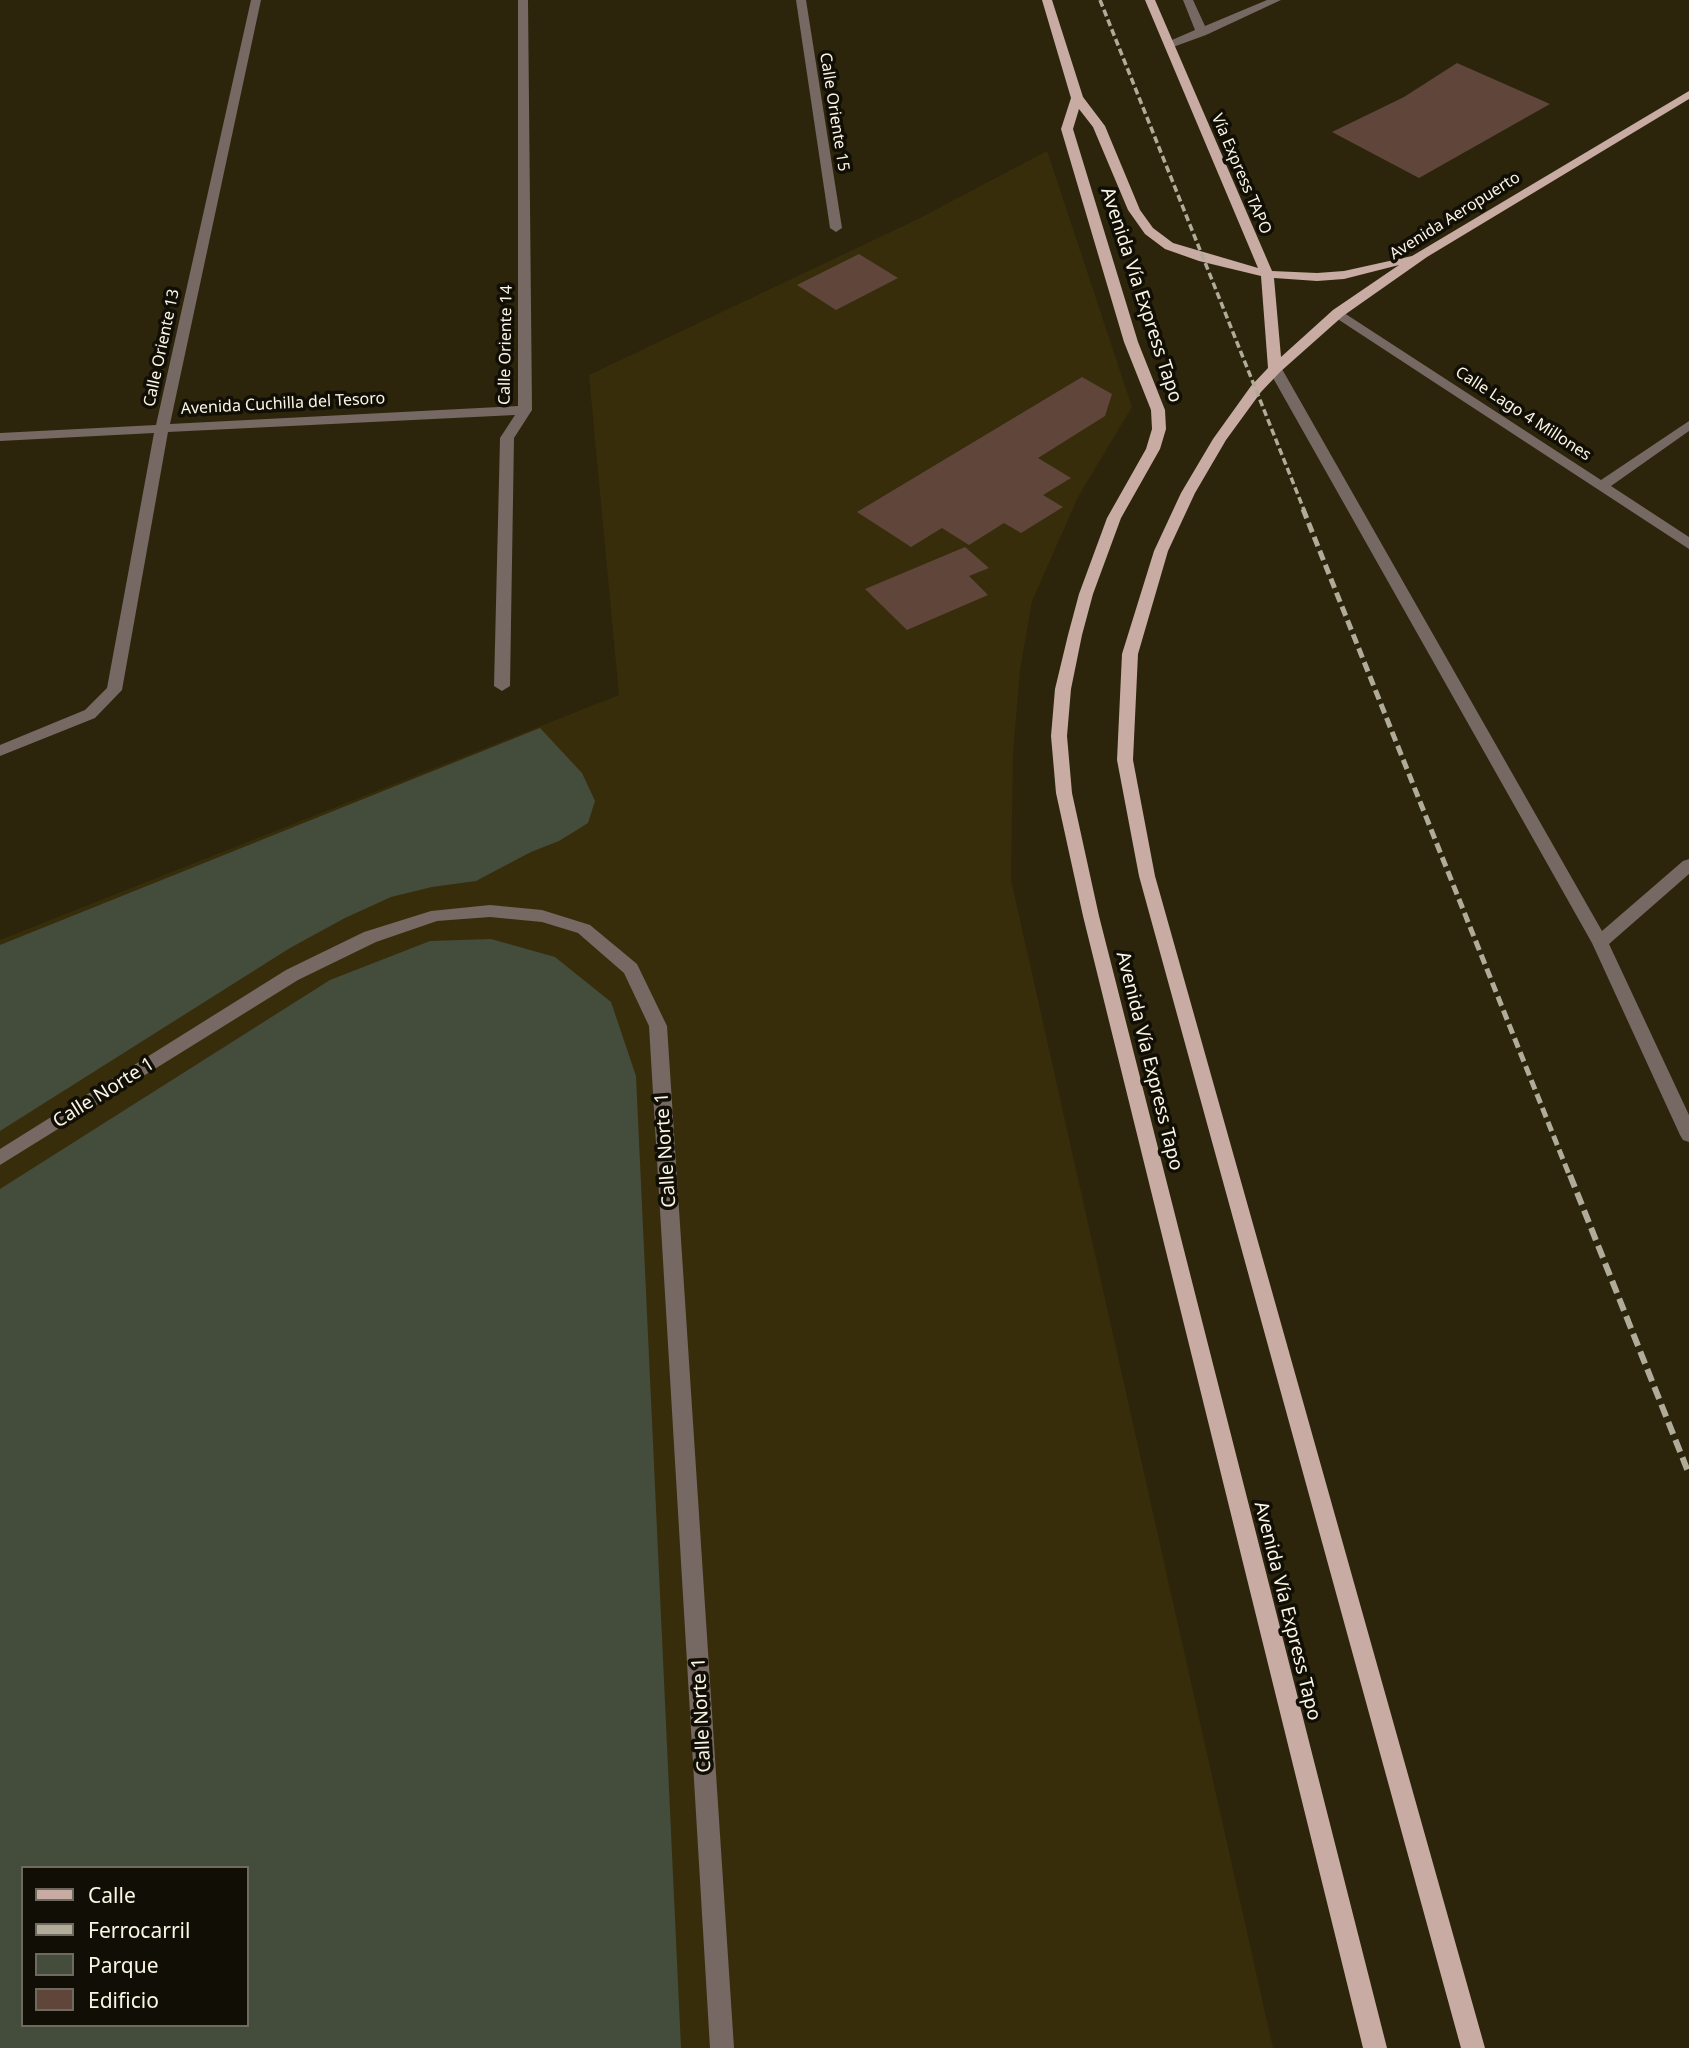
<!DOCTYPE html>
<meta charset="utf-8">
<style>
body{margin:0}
#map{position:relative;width:1689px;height:2048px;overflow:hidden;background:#2c250b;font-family:"Noto Sans",sans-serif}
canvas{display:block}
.legend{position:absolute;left:21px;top:1866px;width:228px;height:161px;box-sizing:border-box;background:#110e05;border:2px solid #6e6a5f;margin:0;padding:9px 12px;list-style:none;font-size:21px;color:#faf5e6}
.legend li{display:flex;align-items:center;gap:14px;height:35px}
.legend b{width:35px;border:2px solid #6e6a5f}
</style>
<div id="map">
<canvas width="1689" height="2048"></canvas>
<ul class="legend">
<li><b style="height:9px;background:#c8aba2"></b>Calle</li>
<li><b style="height:9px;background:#b1ac99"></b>Ferrocarril</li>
<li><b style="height:19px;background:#444c3c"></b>Parque</li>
<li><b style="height:19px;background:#60453b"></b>Edificio</li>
</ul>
</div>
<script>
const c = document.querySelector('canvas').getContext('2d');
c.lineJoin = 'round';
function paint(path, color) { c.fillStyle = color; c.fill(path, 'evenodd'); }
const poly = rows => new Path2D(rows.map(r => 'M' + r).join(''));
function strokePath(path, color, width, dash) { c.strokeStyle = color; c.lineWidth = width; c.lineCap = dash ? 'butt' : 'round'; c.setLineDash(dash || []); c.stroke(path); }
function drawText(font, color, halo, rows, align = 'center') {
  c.font = font + ' "Noto Sans",sans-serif'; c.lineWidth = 7; c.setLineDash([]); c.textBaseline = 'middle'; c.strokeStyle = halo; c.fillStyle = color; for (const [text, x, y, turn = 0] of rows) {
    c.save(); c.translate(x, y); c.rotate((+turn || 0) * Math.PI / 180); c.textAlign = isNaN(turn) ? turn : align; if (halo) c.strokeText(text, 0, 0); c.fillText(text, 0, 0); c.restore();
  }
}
const built = poly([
 [1047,151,1132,407,1078,497,1032,601,1020,670,1013,752,1011,880,1273,2048,0,2048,0,940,619,695,589,375,918,219],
 [23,1868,247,1868,247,2025,23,2025]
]);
const green = poly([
 [540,728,582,773,595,801,588,823,559,841,531,852,476,881,432,887,391,897,345,918,290,948,0,1131,0,945],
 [491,939,555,957,611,1002,636,1076,681,2048,0,2048,0,1189,330,980,430,941],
 [23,1868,247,1868,247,2025,23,2025]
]);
const building = poly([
 [1457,63,1550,104,1419,178,1332,132,1404,97],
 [859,254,898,278,836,310,797,285],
 [1082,377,1112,394,1105,416,1038,458,1071,478,1043,495,1063,507,1021,533,1004,523,969,545,942,528,911,547,857,512],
 [965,547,989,568,969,576,988,595,907,630,865,589]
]);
const minor = poly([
 [251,0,261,0,170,424,518,406,518,0,528,0,532,410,514,438,510,686,502,691,494,686,500,438,515,415,168,432,122,690,95,718,0,756,0,745,85,710,107,688,154,433,0,441,0,433,156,425,251,0],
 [796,0,806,0,842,228,836,232,830,228,796,0],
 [1183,0,1193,0,1205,26,1267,0,1281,0,1206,35,1173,47,1165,47,1165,43,1195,30,1183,0],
 [1338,309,1601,480,1689,421,1689,431,1611,486,1689,537,1689,549,1333,316,1333,310,1338,309],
 [1275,365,1282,369,1602,931,1683,861,1689,859,1689,874,1609,944,1689,1115,1689,1142,1683,1140,1680,1135,1592,943,1268,369,1275,365],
 [490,905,542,910,590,925,637,964,667,1026,734,2048,710,2048,649,1026,624,973,578,933,542,922,490,917,437,921,376,942,298,980,0,1165,0,1149,286,970,364,932,431,911,490,905]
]);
const major = poly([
 [1042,0,1052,0,1083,97,1105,126,1140,210,1153,228,1173,243,1258,268,1145,0,1155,0,1272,271,1317,273,1344,271,1412,256,1689,91,1689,99,1427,257,1343,316,1280,372,1261,392,1226,440,1195,493,1168,551,1138,654,1133,760,1155,876,1485,2048,1461,2048,1139,876,1117,760,1122,654,1154,551,1181,493,1213,439,1251,386,1268,368,1261,276,1199,261,1165,249,1145,234,1128,210,1093,127,1079,109,1073,129,1138,342,1165,410,1166,429,1160,449,1121,518,1093,594,1082,635,1071,689,1067,736,1072,793,1099,916,1387,2048,1363,2048,1083,916,1056,793,1051,736,1055,689,1068,635,1079,594,1107,518,1146,449,1152,429,1151,410,1124,342,1061,129,1071,98,1042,0],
 [1399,265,1333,310,1281,357,1274,278,1317,281,1344,279,1399,265]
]);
const railFar2 = poly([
 [1100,0,1304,510]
]);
const railFar1 = poly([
 [1303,509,1570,1177]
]);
const rail = poly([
 [1570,1175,1689,1474]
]);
const farStreetnames = [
 ["Calle Oriente 15",834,112,81],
 ["Vía Express TAPO",1241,174,67],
 ["Avenida Aeropuerto",1455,216,-32],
 ["Calle Oriente 14",506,345,-89],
 ["Calle Oriente 13",162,348,-78],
 ["Avenida Cuchilla del Tesoro",283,404,-3],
 ["Calle Lago 4 Millones",1523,414,33]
];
const streetNames = [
 ["Avenida Vía Express Tapo",1141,295,72],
 ["Avenida Vía Express Tapo",1149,1061,76],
 ["Calle Norte 1",104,1093,-32],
 ["Calle Norte 1",666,1150,-94],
 ["Avenida Vía Express Tapo",1287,1611,76],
 ["Calle Norte 1",702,1715,-93]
];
paint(built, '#372d0b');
paint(green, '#444c3c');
paint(building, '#60453b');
paint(minor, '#766863');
paint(major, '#c8aba2');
strokePath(railFar2, '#b1ac99', 3.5, [7, 3.5]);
strokePath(railFar1, '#b1ac99', 5, [10, 5]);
strokePath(rail, '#b1ac99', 6, [13, 6]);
drawText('16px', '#faf5e6', '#110e05', farStreetnames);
drawText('19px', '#faf5e6', '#110e05', streetNames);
</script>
